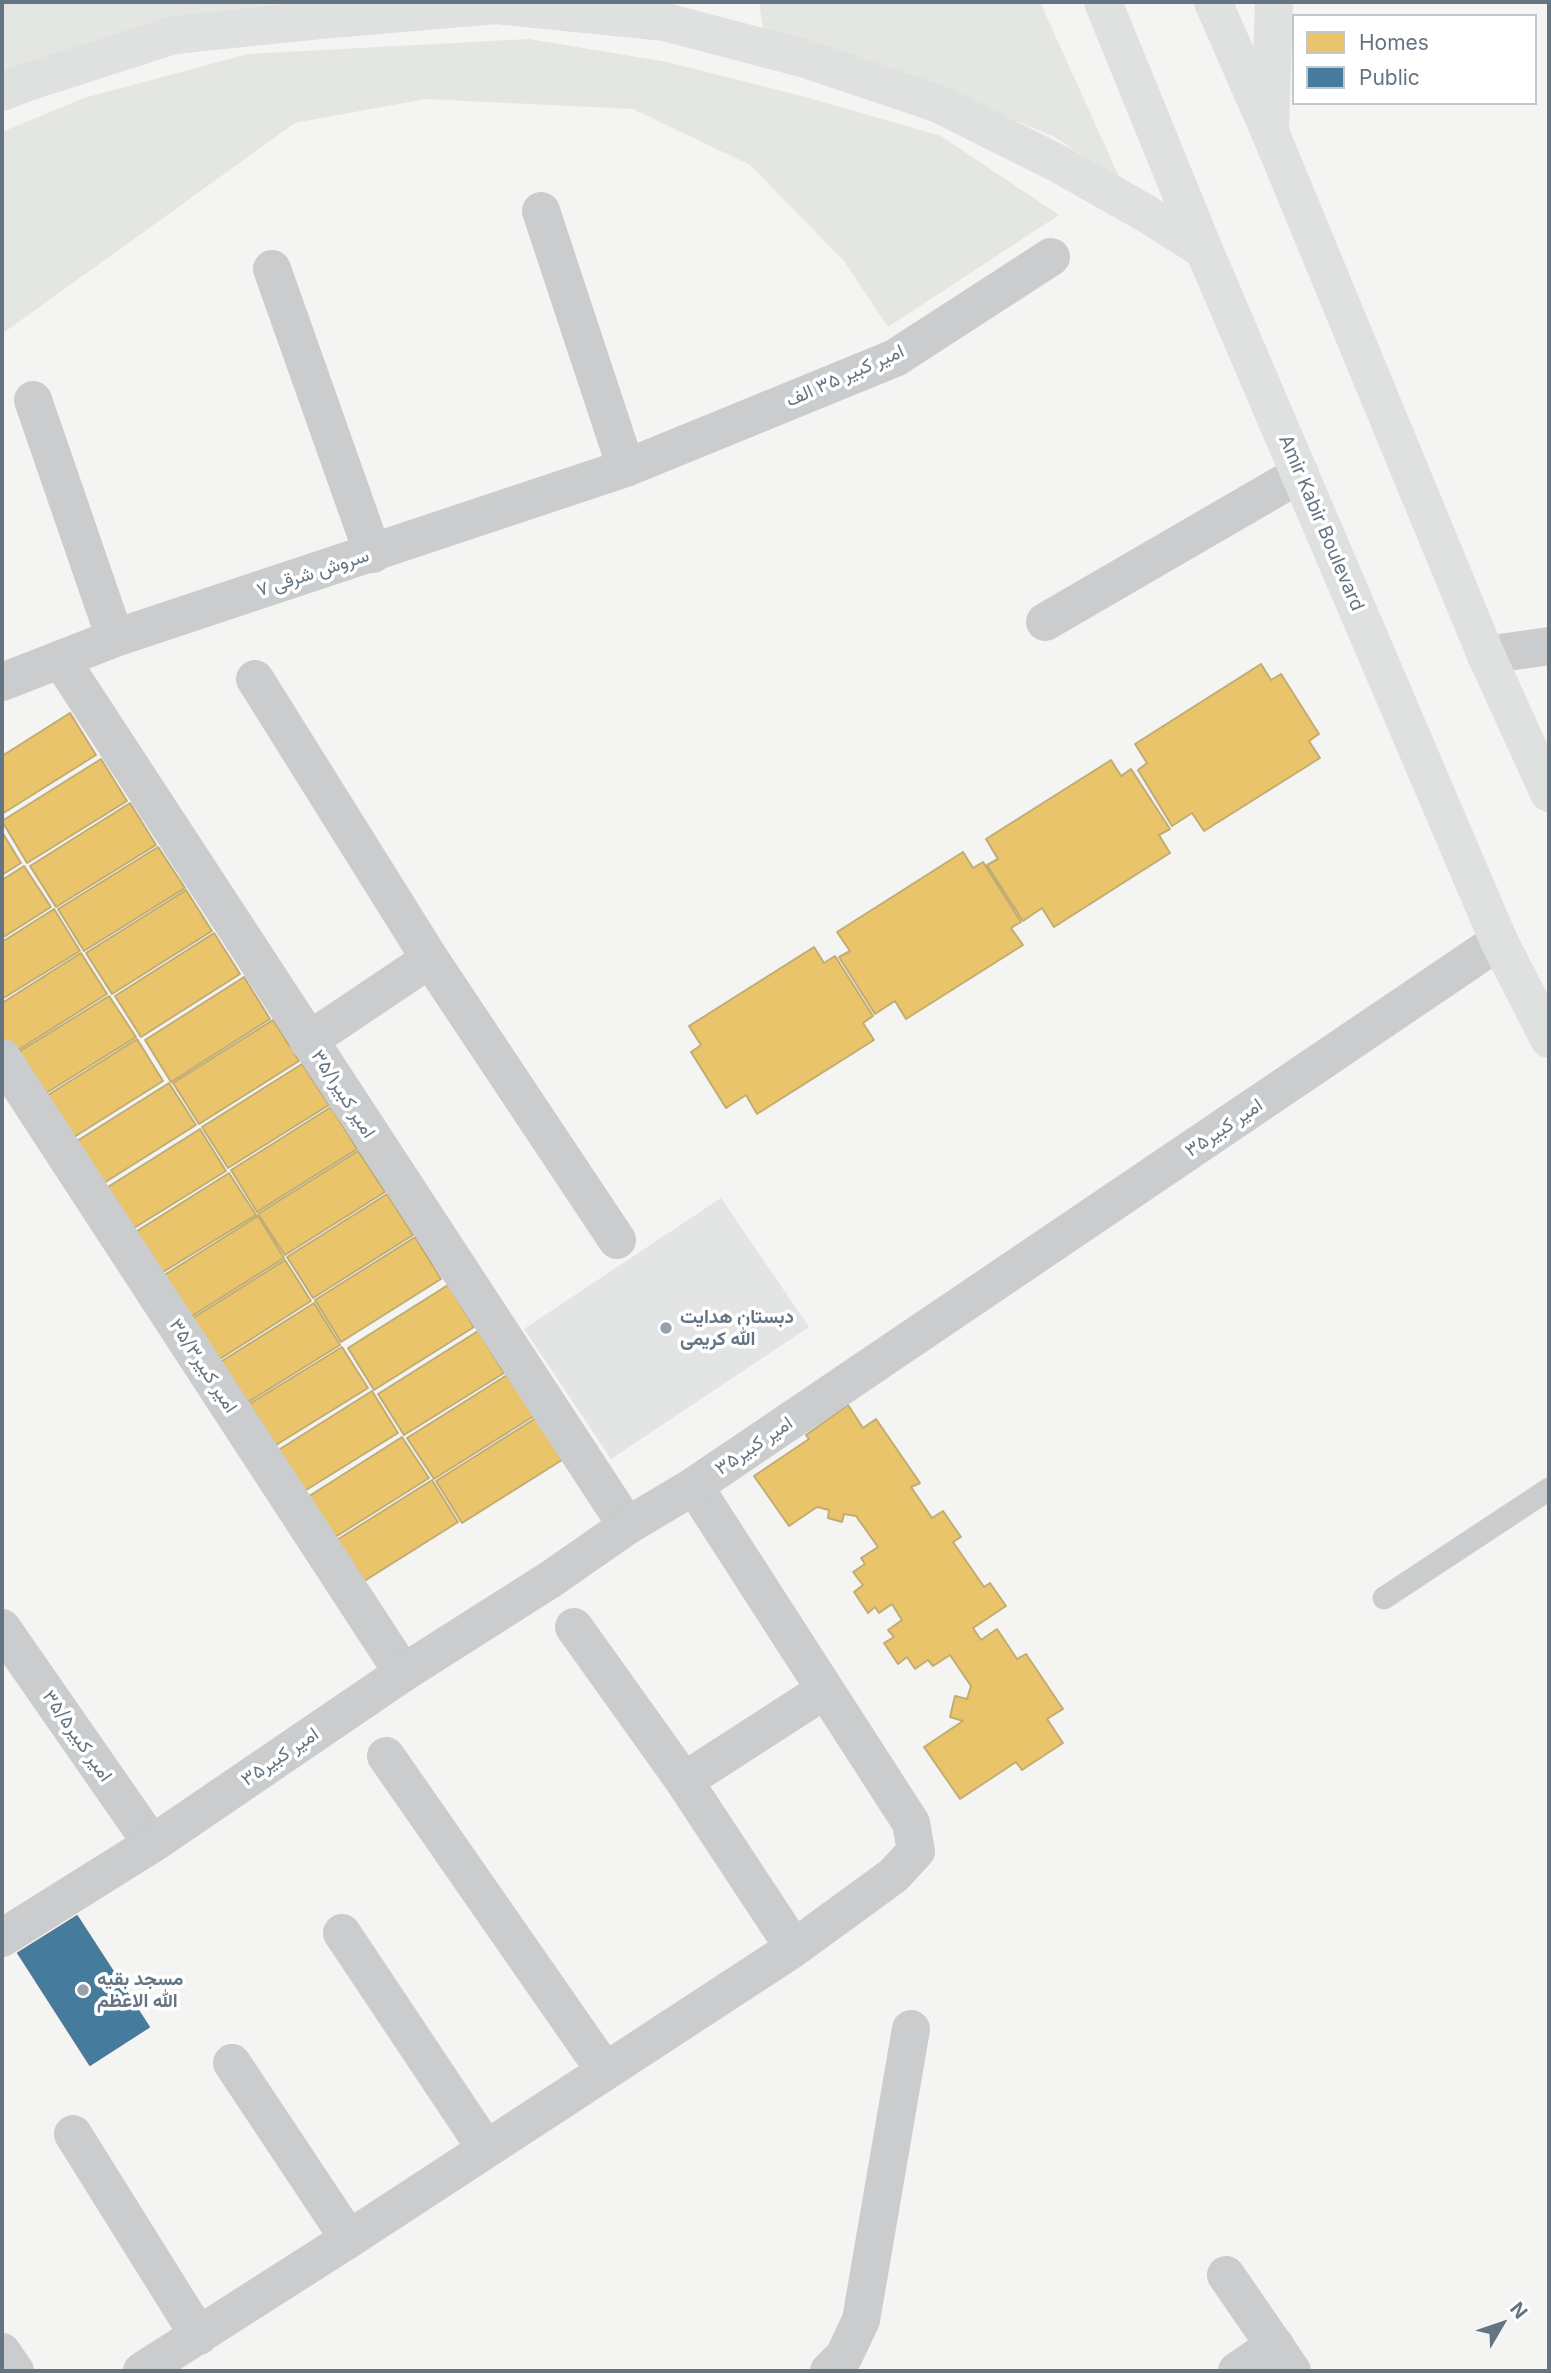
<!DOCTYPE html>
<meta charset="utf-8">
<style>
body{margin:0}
#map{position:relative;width:1551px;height:2373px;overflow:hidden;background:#f4f4f3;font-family:Inter,sans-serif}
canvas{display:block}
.frame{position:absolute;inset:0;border:4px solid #647483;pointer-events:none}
.legend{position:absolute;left:1292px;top:14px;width:245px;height:91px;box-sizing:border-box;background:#fff;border:2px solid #c1c7cd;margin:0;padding:9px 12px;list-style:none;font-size:21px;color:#647483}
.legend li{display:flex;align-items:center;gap:14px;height:35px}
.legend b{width:35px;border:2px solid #c1c7cd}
.north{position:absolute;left:1467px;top:2289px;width:70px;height:70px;-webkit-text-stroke:5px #fff;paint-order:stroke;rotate:51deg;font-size:19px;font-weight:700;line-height:28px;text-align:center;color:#647483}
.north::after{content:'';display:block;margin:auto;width:24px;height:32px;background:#647483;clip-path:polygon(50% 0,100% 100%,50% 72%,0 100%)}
</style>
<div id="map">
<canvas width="1551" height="2373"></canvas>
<div class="frame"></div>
<ul class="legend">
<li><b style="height:19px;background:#e9c46a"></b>Homes</li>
<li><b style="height:19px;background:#457b9d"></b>Public</li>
</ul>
<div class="north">N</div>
</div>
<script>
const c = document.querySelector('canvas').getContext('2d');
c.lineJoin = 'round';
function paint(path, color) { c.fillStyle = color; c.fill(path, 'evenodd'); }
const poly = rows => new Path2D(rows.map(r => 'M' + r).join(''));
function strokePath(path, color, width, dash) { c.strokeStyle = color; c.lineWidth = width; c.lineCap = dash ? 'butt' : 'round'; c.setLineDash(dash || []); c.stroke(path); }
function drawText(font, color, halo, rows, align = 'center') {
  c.font = font + ' Inter,Vazirmatn,sans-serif'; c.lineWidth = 7; c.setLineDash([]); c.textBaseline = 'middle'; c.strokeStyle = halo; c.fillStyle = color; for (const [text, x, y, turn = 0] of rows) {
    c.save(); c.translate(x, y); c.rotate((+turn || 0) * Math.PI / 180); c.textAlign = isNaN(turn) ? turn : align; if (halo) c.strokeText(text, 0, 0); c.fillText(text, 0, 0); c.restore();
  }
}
const built = poly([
 [721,1198,809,1327,611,1459,524,1329]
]);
const green = poly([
 [2,2,414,2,2,82],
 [759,2,1040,2,1121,181,1053,136,938,89,764,36],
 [529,39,667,62,809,98,941,136,1059,215,888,327,844,261,750,165,633,109,425,99,295,123,2,334,2,132,84,98,248,54]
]);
const homes = poly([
 [1261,664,1271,680,1281,674,1319,734,1309,741,1320,758,1204,831,1192,813,1172,826,1138,770,1147,763,1135,744,1261,664],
 [70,713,96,755,2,814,2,756,70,713],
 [101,759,127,801,27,863,2,821,101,759],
 [1111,760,1121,776,1131,769,1170,829,1159,835,1170,853,1054,927,1042,908,1023,921,987,865,998,859,986,839,1111,760],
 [130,803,156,845,56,907,30,866,130,803],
 [2,832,21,863,2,875,2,832],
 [158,847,185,888,84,951,58,909,158,847],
 [963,852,973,868,983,862,1021,922,1011,928,1023,945,906,1019,895,1001,875,1014,839,957,850,951,837,932,963,852],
 [24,866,51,907,2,938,2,880,24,866],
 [186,890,212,931,112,994,86,953,186,890],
 [54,909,80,951,2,999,2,942,54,909],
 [214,933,240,974,141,1037,115,996,214,933],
 [814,947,824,963,835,956,873,1016,863,1023,874,1040,757,1114,746,1095,726,1108,691,1052,701,1045,689,1026,814,947],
 [81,953,107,994,7,1057,2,1049,2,1003,81,953],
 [244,977,270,1019,171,1082,145,1040,244,977],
 [109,996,136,1037,35,1100,9,1058,109,996],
 [273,1020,299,1061,199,1124,173,1083,273,1020],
 [137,1039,163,1081,63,1144,37,1102,137,1039],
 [302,1064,329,1105,228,1168,202,1127,302,1064],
 [169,1083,196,1125,96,1188,69,1146,169,1083],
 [331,1107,357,1149,257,1212,231,1170,331,1107],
 [200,1129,226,1171,126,1233,100,1192,200,1129],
 [358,1151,385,1192,285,1255,258,1214,358,1151],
 [229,1173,256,1215,155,1277,129,1236,229,1173],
 [387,1194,413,1235,313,1298,287,1257,387,1194],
 [258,1216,284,1258,184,1321,158,1279,258,1216],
 [415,1237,441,1279,341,1342,315,1300,415,1237],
 [285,1260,311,1301,212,1364,185,1323,285,1260],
 [448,1285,474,1327,374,1390,348,1348,448,1285],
 [314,1303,340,1345,240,1407,214,1366,314,1303],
 [478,1331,504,1373,404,1435,378,1394,478,1331],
 [342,1347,368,1388,268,1450,241,1409,342,1347],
 [507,1375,534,1416,434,1479,407,1438,507,1375],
 [372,1391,398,1433,298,1495,272,1454,372,1391],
 [848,1405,863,1428,876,1419,920,1483,911,1487,932,1518,943,1511,961,1537,953,1542,984,1587,990,1583,1006,1606,973,1628,981,1640,997,1629,1017,1659,1026,1654,1063,1709,1047,1719,1063,1743,1022,1770,1016,1762,960,1799,924,1747,963,1721,950,1717,955,1696,967,1699,971,1686,950,1655,933,1666,928,1660,915,1669,907,1657,898,1664,884,1643,894,1637,888,1630,902,1620,892,1604,879,1613,875,1607,868,1613,854,1592,863,1585,853,1572,865,1564,861,1558,878,1547,856,1516,844,1514,842,1522,828,1518,829,1510,817,1507,789,1526,754,1476,809,1439,806,1435,848,1405],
 [536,1418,562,1460,462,1523,436,1481,536,1418],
 [402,1437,429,1478,329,1541,303,1500,402,1437],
 [432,1480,458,1522,358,1585,332,1543,432,1480]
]);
const public = poly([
 [77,1916,149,2027,90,2065,18,1953,77,1916]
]);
const service = poly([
 [1384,1598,1549,1489]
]);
const minor = poly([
 [541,211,626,468],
 [272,269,373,554],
 [33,400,115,638],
 [1045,622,1300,474],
 [1486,655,1549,646],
 [61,660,627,1526],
 [255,679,430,959,617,1240],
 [2,682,115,638,626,468,895,358,1051,257],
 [308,1041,430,959],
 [2,1058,403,1673],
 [574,1627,684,1781,794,1948],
 [2,1628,152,1844],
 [386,1756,605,2071],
 [684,1781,825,1690],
 [342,1933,486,2149],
 [232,2063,349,2239],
 [73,2134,199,2336],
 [1226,2275,1292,2371],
 [2,2352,15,2371],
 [142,2371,349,2239,794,1948,894,1875,916,1851,911,1823,694,1486],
 [829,2371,844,2356,861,2320,911,2029],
 [1237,2371,1275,2345]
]);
const tertiary = poly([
 [2,1938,152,1844,403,1673,551,1579,627,1526,694,1486,1499,941]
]);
const primary = poly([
 [1103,2,1204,250,1499,941,1549,1039],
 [1213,2,1270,132,1486,655,1549,793]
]);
const trunk = poly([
 [2,92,25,83,174,35,320,20,496,5,665,22,806,59,939,104,1057,163,1147,214,1204,250],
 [1270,132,1274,2]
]);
const markers = [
 [666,1328,7,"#96a1aa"],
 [83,1990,7,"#96a1aa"]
];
const streetNames = [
 ["امیر کبیر ۳۵ الف",845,376,-24],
 ["Amir Kabir Boulevard",1321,523,67],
 ["سروش شرقی ۷",313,573,-18],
 ["امیر کبیر۳۵/۱",343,1094,57],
 ["امیر کبیر۳۵",1224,1128,-34],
 ["امیر کبیر۳۵/۳",203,1366,57],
 ["امیر کبیر۳۵",754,1446,-34],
 ["امیر کبیر۳۵/۵",77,1736,55],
 ["امیر کبیر۳۵",280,1757,-34]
];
const poiNames = [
 ["دبستان هدایت",680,1317],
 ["الله کریمی",680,1339],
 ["مسجد بقیه",97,1979],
 ["الله الاعظم",97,2001]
];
paint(built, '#e3e4e4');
paint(green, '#e4e7e1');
paint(homes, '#e9c46a');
strokePath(homes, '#c1ac72', 2);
paint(public, '#457b9d');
strokePath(public, '#4e7995', 2);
strokePath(service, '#cacccd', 23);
strokePath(minor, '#cacccd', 38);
strokePath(tertiary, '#cacccd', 38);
strokePath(primary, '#dfe0e0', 38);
strokePath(trunk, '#dfe0e0', 38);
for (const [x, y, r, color] of markers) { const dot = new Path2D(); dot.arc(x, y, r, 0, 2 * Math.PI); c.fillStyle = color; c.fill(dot); strokePath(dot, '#fff', 2.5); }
drawText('19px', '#647483', '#fff', streetNames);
drawText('bold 19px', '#647483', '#fff', poiNames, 'left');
</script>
